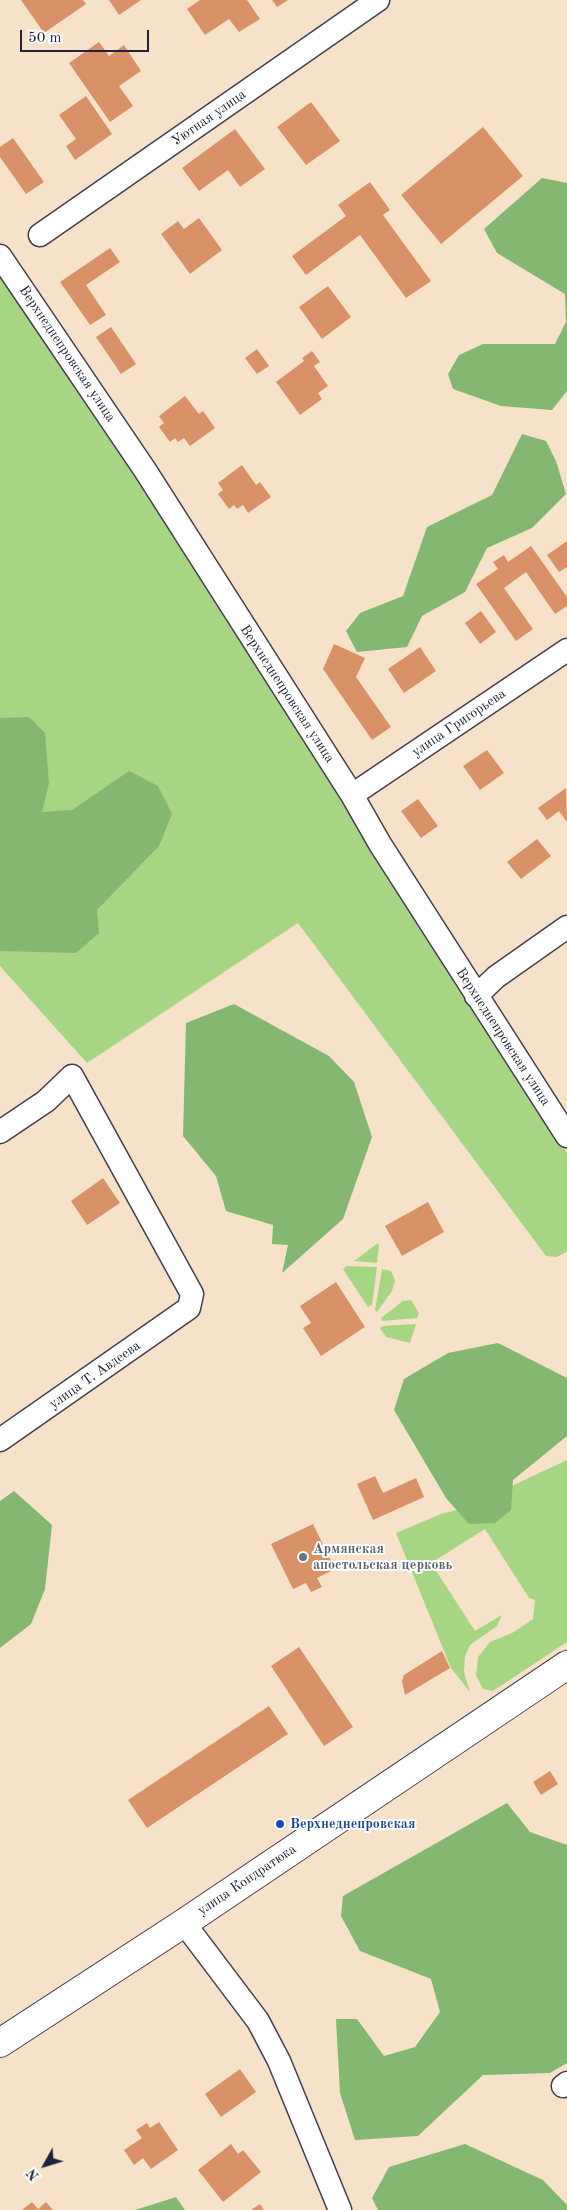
<!DOCTYPE html>
<meta charset="utf-8">
<style>
body{margin:0}
#map{position:relative;width:567px;height:2210px;overflow:hidden;background:#f5e2c8;font-family:"Old Standard TT",serif}
canvas{display:block}
.north{position:absolute;left:20px;top:2140px;width:50px;height:50px;-webkit-text-stroke:4px #fff;paint-order:stroke;rotate:231deg;font-size:14px;font-weight:700;line-height:20px;text-align:center;color:#22223b}
.north::after{content:'';display:block;margin:auto;width:18px;height:22px;background:#22223b;clip-path:polygon(50% 0,100% 100%,50% 72%,0 100%)}
.scale{position:absolute;left:20px;top:30px;width:129px;height:22px;box-sizing:border-box;border:2px solid #22223b;border-top:0;padding-left:6px;font-size:15px;line-height:18px;white-space:nowrap;color:#22223b;-webkit-text-stroke:4px #fff;paint-order:stroke}
</style>
<div id="map">
<canvas width="567" height="2210"></canvas>
<div class="north">N</div>
<div class="scale">50 m</div>
</div>
<script>
const c = document.querySelector('canvas').getContext('2d');
c.lineJoin = 'round';
function paint(path, color) { c.fillStyle = color; c.fill(path, 'evenodd'); }
const poly = rows => new Path2D(rows.map(r => 'M' + r).join(''));
function strokePath(path, color, width, dash) { c.strokeStyle = color; c.lineWidth = width; c.lineCap = dash ? 'butt' : 'round'; c.setLineDash(dash || []); c.stroke(path); }
function drawText(font, color, halo, rows, align = 'center') {
  c.font = font + ' "Old Standard TT",serif'; c.lineWidth = 4; c.setLineDash([]); c.textBaseline = 'middle'; c.strokeStyle = halo; c.fillStyle = color; for (const [text, x, y, turn = 0] of rows) {
    c.save(); c.translate(x, y); c.rotate((+turn || 0) * Math.PI / 180); c.textAlign = isNaN(turn) ? turn : align; if (halo) c.strokeText(text, 0, 0); c.fillText(text, 0, 0); c.restore();
  }
}
const green = poly([
 [0,266,224,604,354,816,567,1153,567,1251,557,1257,546,1256,298,923,87,1063,0,966],
 [378,1243,379,1246,377,1263,354,1261],
 [347,1266,377,1267,372,1305,368,1307,343,1269],
 [382,1269,391,1271,395,1280,392,1291,377,1312,375,1310],
 [411,1300,419,1313,417,1318,382,1321,381,1318,403,1301],
 [416,1324,410,1343,386,1337,380,1328,383,1326],
 [567,1460,567,1642,493,1691,483,1689,476,1675,478,1657,490,1642,512,1633,533,1619,535,1600,529,1598,485,1529,431,1563,475,1631,502,1615,497,1626,470,1645,465,1656,464,1672,470,1692,451,1668,396,1533,441,1514,465,1508]
]);
const forest = poly([
 [542,178,567,183,567,391,552,410,501,406,453,389,448,374,459,355,483,344,555,344,566,322,565,294,497,253,484,229],
 [522,434,546,441,556,461,566,494,532,528,487,548,465,592,422,616,407,647,357,652,346,631,360,613,403,596,427,527,492,495],
 [29,717,45,733,49,783,42,812,72,810,129,771,158,786,172,814,159,846,97,910,99,933,76,953,0,951,0,718],
 [234,1004,329,1056,354,1082,372,1137,343,1219,282,1273,288,1245,272,1244,273,1225,226,1211,216,1176,183,1136,186,1023],
 [498,1343,567,1378,567,1436,513,1480,511,1510,495,1523,469,1524,446,1498,394,1410,404,1379,448,1353],
 [14,1491,52,1525,45,1589,31,1624,0,1648,0,1501],
 [507,1803,530,1832,567,1845,567,2063,550,2073,483,2075,418,2136,355,2140,340,2093,336,2019,357,2019,384,2056,415,2047,440,2012,431,1979,360,1951,341,1916,343,1896],
 [465,2144,543,2180,567,2205,567,2210,378,2210,372,2198,389,2167],
 [176,2197,185,2210,135,2210]
]);
const building = poly([
 [21,0,83,0,86,4,44,33],
 [109,0,141,0,119,15],
 [200,0,247,0,260,19,239,32,229,19,205,35,187,9],
 [272,0,288,0,277,7],
 [99,42,109,56,124,45,141,71,119,86,133,106,110,122,69,63],
 [86,96,112,134,75,160,66,146,76,139,59,115],
 [311,102,340,141,306,165,277,127],
 [483,127,523,176,441,244,401,195],
 [235,129,265,169,240,187,228,170,199,191,182,168],
 [13,138,44,182,26,194,0,157,0,147],
 [370,182,390,210,383,215,431,281,406,298,360,235,306,275,292,256,346,216,338,205],
 [199,218,222,250,190,274,161,234,178,221,184,229],
 [110,248,120,262,86,285,106,315,90,325,60,282],
 [328,286,351,317,322,339,299,307],
 [111,327,136,364,121,374,96,337],
 [257,349,269,366,257,374,245,358],
 [312,351,320,362,314,366,328,386,318,393,322,399,300,415,276,382,304,361,302,358],
 [185,396,199,414,203,411,215,428,190,446,184,438,178,442,175,438,170,442,159,427,164,423,159,416],
 [242,465,256,485,260,482,271,497,248,513,243,505,237,509,234,505,229,509,218,494,223,490,218,483],
 [567,541,567,567,559,572,547,555],
 [531,546,567,597,567,606,555,614,526,572,504,588,533,629,516,641,476,584,498,569,493,562,504,555,508,562],
 [481,611,496,632,480,644,465,623],
 [334,644,365,658,356,677,391,727,372,740,323,669],
 [420,647,436,671,404,693,388,669],
 [487,750,504,773,480,790,463,766],
 [566,788,567,822,559,811,547,820,538,808],
 [418,799,438,826,421,838,401,811],
 [537,839,551,856,521,879,507,862],
 [103,1178,120,1203,87,1225,71,1201],
 [428,1202,444,1232,402,1256,385,1226],
 [336,1282,365,1327,321,1356,303,1328,311,1323,300,1306],
 [375,1476,383,1493,416,1478,424,1497,373,1520,357,1484],
 [313,1524,335,1569,317,1578,322,1587,311,1592,306,1583,293,1589,271,1544],
 [299,1647,353,1727,324,1746,271,1666],
 [442,1651,450,1668,405,1695,402,1681,404,1675],
 [269,1706,288,1734,147,1828,128,1800],
 [550,1771,558,1784,541,1795,533,1782],
 [240,2069,256,2092,221,2117,205,2094],
 [159,2122,178,2150,151,2169,143,2158,134,2165,124,2150,142,2138,136,2130,147,2123,150,2128],
 [231,2144,238,2154,243,2150,261,2172,223,2202,198,2170],
 [32,2202,38,2209,46,2202,53,2210,22,2210],
 [260,2204,264,2210,251,2210]
]);
const minor = poly([
 [40,235,378,0],
 [0,256,145,470,352,795,380,844,567,1136],
 [352,795,567,650],
 [476,996,496,977,567,927],
 [0,1132,46,1101,72,1076,192,1294,189,1308,0,1440],
 [184,1923,258,2021,279,2061,340,2210],
 [563,2086,567,2083]
]);
const major = poly([
 [0,2043,184,1923,567,1665]
]);
const markers = [
 [303,1557,5,"#6b7280"],
 [280,1824,5,"#1a4fb4"]
];
const streetNames = [
 ["Уютная улица",209,118,-35],
 ["Верхнеднепровская улица",67,354,56],
 ["Верхнеднепровская улица",287,694,57],
 ["улица Григорьева",459,723,-34],
 ["Верхнеднепровская улица",503,1037,57],
 ["улица Т. Авдеева",95,1375,-35],
 ["улица Кондратюка",247,1880,-34]
];
const worshipNames = [
 ["Армянская",313,1549],
 ["апостольская церковь",313,1565]
];
const transitNames = [
 ["Верхнеднепровская",290,1824]
];
paint(green, '#a6d684');
paint(forest, '#84b772');
paint(building, '#d99268');
strokePath(minor, '#423f50', 25);
strokePath(major, '#423f50', 30);
strokePath(minor, '#fff', 22);
strokePath(major, '#fff', 28);
for (const [x, y, r, color] of markers) { const dot = new Path2D(); dot.arc(x, y, r, 0, 2 * Math.PI); c.fillStyle = color; c.fill(dot); strokePath(dot, '#fff', 2); }
drawText('14px', '#22223b', '#fff', streetNames);
drawText('bold 14px', '#5b616d', '#fff', worshipNames, 'left');
drawText('bold 14px', '#164399', '#fff', transitNames, 'left');
</script>
